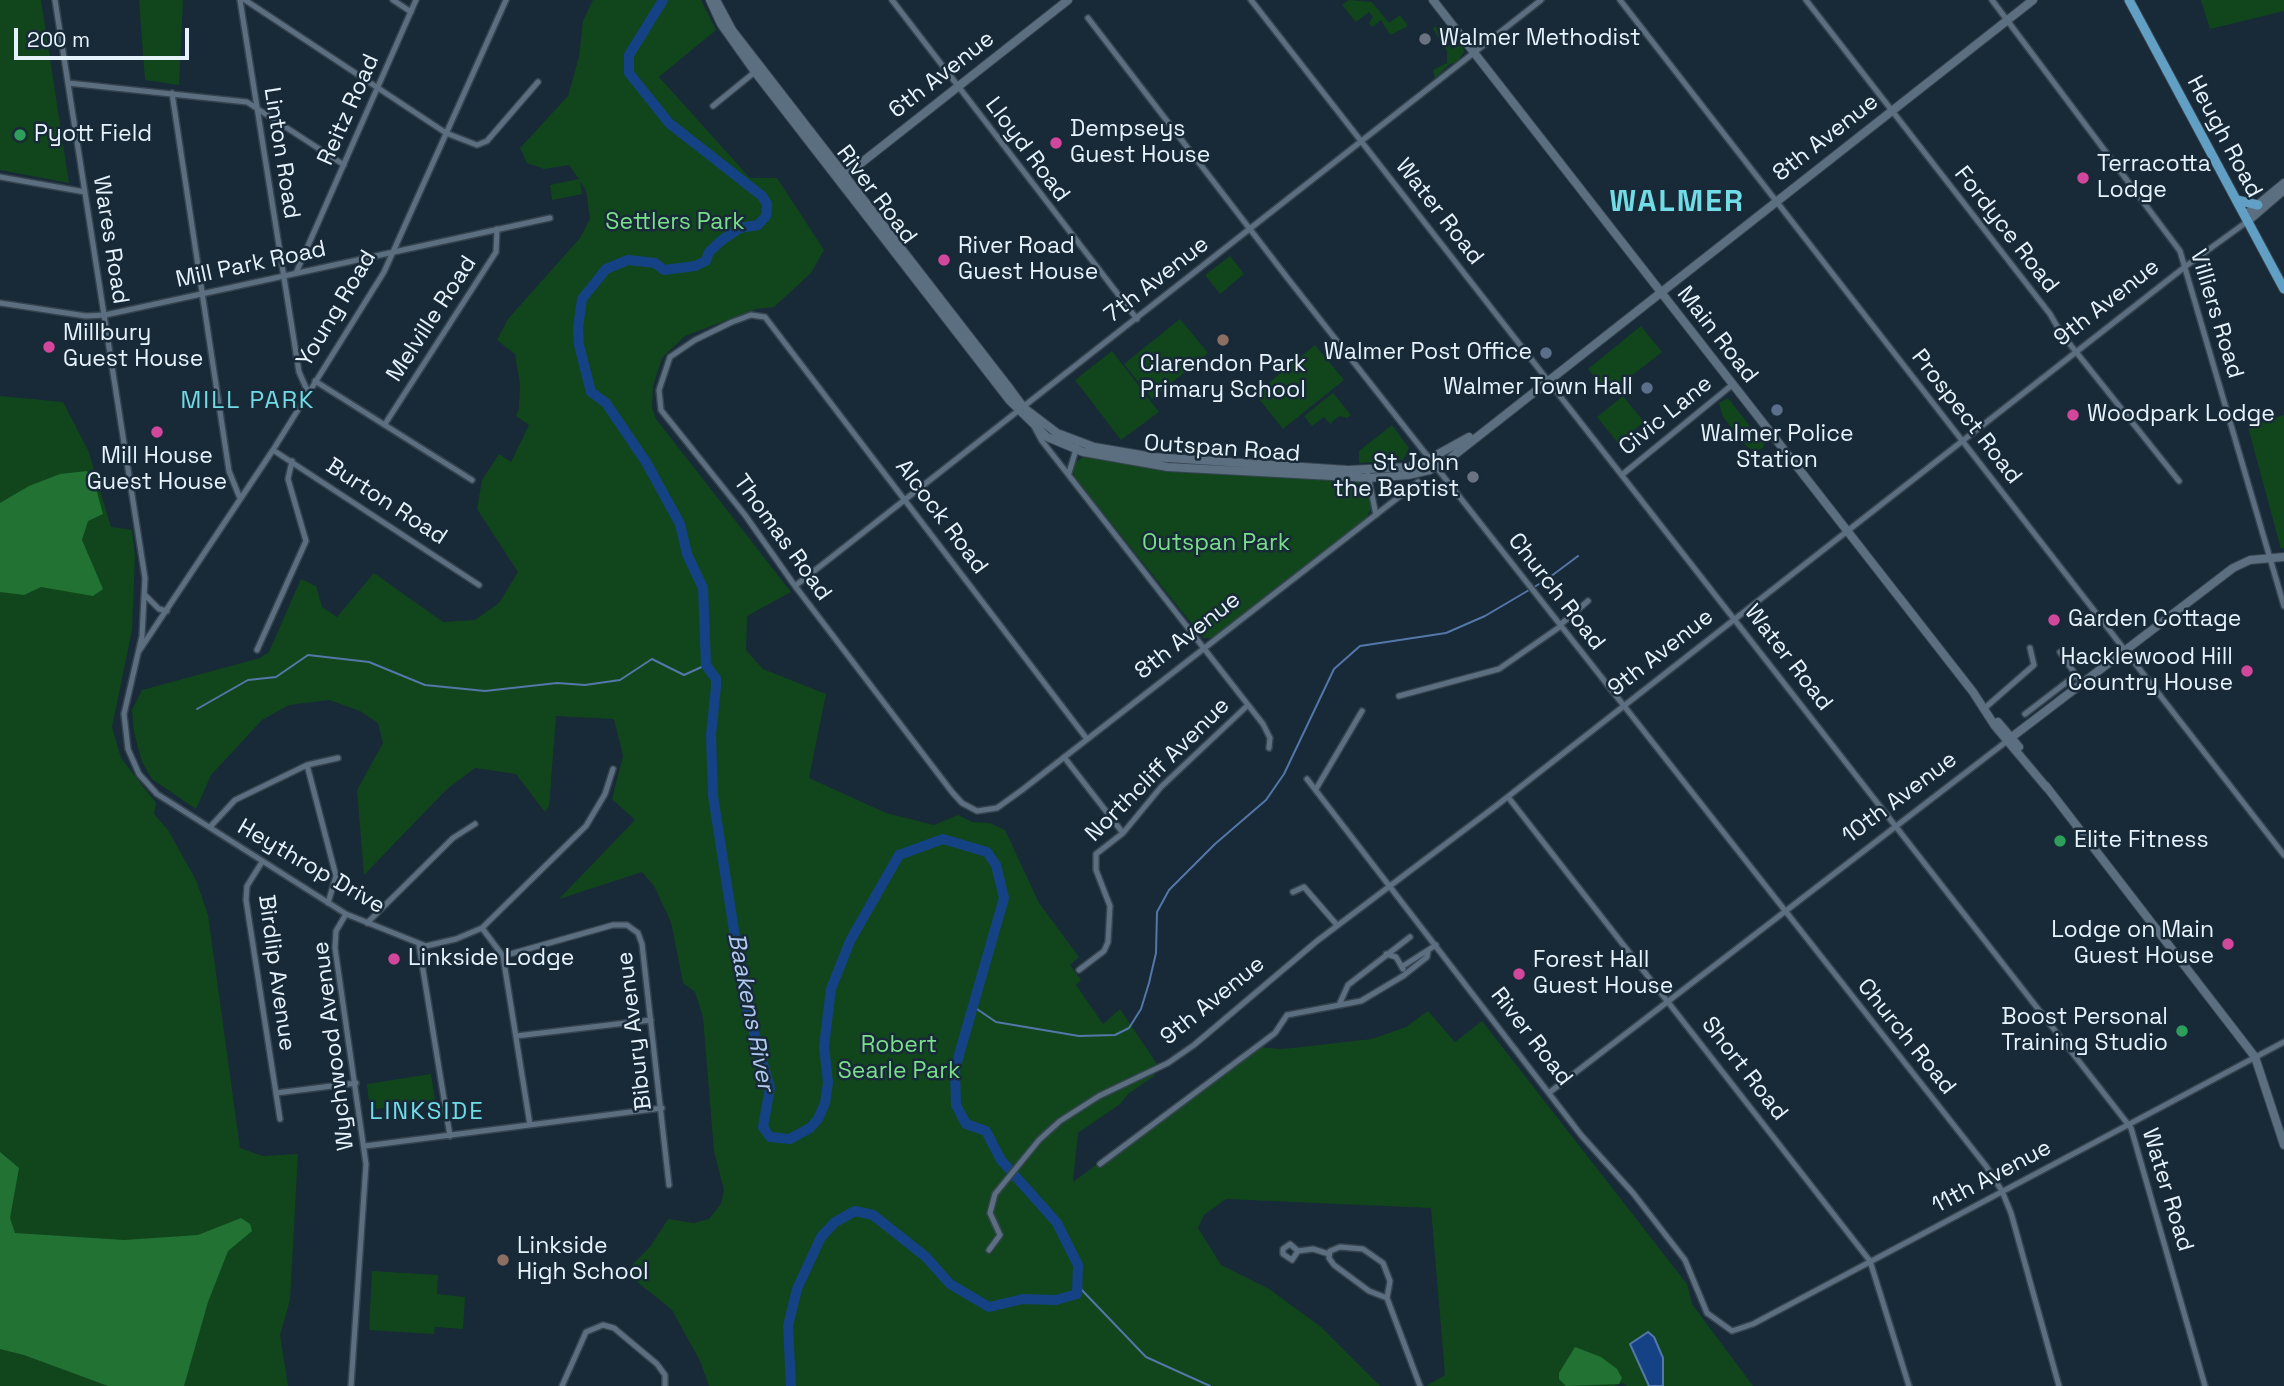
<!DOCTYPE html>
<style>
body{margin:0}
#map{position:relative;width:2284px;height:1386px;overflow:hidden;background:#182937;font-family:"Space Grotesk",sans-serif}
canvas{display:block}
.scale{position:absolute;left:14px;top:28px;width:175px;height:32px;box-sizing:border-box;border:4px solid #e7f3fc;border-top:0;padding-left:9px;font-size:21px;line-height:24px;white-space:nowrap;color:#e7f3fc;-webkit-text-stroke:5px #182937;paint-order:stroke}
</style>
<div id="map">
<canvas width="2284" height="1386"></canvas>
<div class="scale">200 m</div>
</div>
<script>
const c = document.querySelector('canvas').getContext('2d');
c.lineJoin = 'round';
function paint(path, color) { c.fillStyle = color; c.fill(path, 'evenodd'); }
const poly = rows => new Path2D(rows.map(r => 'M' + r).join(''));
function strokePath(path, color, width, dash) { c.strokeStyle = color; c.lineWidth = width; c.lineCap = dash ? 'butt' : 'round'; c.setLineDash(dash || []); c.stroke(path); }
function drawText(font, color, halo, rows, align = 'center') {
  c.font = font + ' "Space Grotesk",sans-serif'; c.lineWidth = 5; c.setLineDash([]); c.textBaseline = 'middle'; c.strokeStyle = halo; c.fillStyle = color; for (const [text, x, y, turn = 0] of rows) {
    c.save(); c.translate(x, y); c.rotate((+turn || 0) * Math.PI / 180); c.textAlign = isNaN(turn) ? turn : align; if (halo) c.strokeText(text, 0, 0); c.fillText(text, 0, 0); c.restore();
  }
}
const green = poly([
 [0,0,41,0,69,183,0,170],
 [139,0,183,0,179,85,145,80],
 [593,0,701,0,716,30,659,77,750,178,777,178,824,250,811,273,774,307,756,309,685,336,662,358,653,386,652,408,656,419,791,592,747,616,746,650,763,669,826,694,809,778,886,813,934,825,958,815,972,822,990,823,1005,830,1039,903,1079,957,1070,965,1081,980,1076,985,1103,1024,1120,1009,1159,1067,1154,1076,1128,1094,1120,1104,1078,1133,1073,1182,1256,1047,1283,1049,1372,1039,1406,1027,1428,1011,1455,1042,1482,1021,1687,1284,1692,1304,1753,1386,1627,1386,1623,1383,1614,1386,1426,1386,1445,1375,1431,1208,1226,1199,1204,1215,1198,1228,1221,1265,1269,1289,1321,1327,1380,1386,709,1386,700,1361,672,1310,625,1272,650,1247,668,1219,694,1223,709,1219,721,1204,724,1190,714,1151,703,1017,695,992,683,983,671,922,654,886,642,872,559,899,635,820,612,799,623,756,614,719,556,716,549,806,545,812,516,774,475,768,446,790,364,875,357,790,383,743,378,723,360,711,329,700,289,705,262,720,211,775,196,809,152,779,142,762,134,732,132,710,142,690,260,658,269,652,301,579,316,586,322,607,337,617,374,573,443,622,475,620,499,603,518,572,477,509,482,480,499,454,511,462,529,425,516,416,519,408,520,384,515,354,497,340,508,319,580,238,590,219,586,190,580,181,582,194,552,200,550,185,579,179,569,165,544,169,527,163,520,148,568,96,579,57,583,21],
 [1349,0,1372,2,1389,23,1400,15,1408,26,1390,35,1381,20,1372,27,1369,23,1373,17,1369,12,1356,22,1342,5],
 [2201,0,2284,0,2284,11,2210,29],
 [1435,26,1452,49,1462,43,1464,52,1457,62,1450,64,1435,78,1433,70,1447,63,1447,51,1433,29],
 [1230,256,1244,274,1220,294,1205,275],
 [1180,319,1208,353,1152,399,1124,364],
 [1641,326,1662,352,1608,394,1588,369],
 [1315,345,1344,380,1283,429,1255,394],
 [1112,351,1159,412,1121,440,1075,380],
 [1333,393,1351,415,1347,418,1339,416,1330,424,1324,417,1312,426,1304,416],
 [0,396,63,402,88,450,111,527,132,530,135,556,132,630,112,727,121,758,156,803,154,814,168,830,196,880,208,915,240,1148,263,1156,298,1154,290,1300,280,1335,288,1386,0,1386],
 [1623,396,1644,422,1618,443,1597,417],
 [1728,398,1764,444,1763,448,1756,451,1747,447,1723,417,1719,403],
 [2284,415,2284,548,2281,549,2248,427],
 [1392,425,1409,448,1403,460,1359,463,1359,451],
 [1084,456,1180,471,1361,482,1368,489,1371,508,1366,519,1212,638,1203,638,1074,476,1073,465],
 [431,1074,435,1100,370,1110,367,1084],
 [372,1271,438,1275,437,1294,465,1297,463,1329,435,1327,434,1334,369,1330]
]);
const forest = poly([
 [87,471,95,485,103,514,88,521,82,540,103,589,93,596,41,587,24,595,0,592,0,503,29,486,60,474],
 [0,1152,19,1168,10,1218,15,1233,124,1240,198,1235,241,1218,250,1224,252,1231,228,1251,208,1302,184,1386,108,1386,24,1355,0,1349],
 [1575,1347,1601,1357,1617,1369,1622,1378,1619,1384,1566,1386,1559,1379,1559,1373]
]);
const water = poly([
 [1648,1332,1654,1337,1663,1358,1663,1386,1649,1386,1630,1344,1648,1332]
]);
const stream = poly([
 [197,709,248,680,276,677,308,655,369,662,425,685,485,691,557,683,585,685,620,680,652,659,684,675,706,665],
 [971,1005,996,1022,1079,1036,1115,1035,1129,1028,1141,1009,1149,983,1156,953,1157,912,1169,890,1215,844,1266,800,1284,774,1334,669,1360,646,1446,633,1485,616,1546,580,1578,556],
 [1077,1285,1146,1357,1210,1386]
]);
const river = poly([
 [663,0,629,55,629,73,669,123,762,196,767,204,766,216,758,225,740,228,722,240,709,252,706,261,695,266,664,270,655,263,628,260,606,269,582,299,578,328,579,345,591,392,606,403,646,462,680,524,687,554,703,588,706,665,716,679,716,687,711,735,713,796,745,1001,770,1088,763,1127,770,1137,790,1139,810,1128,818,1119,825,1103,828,1083,824,1046,831,989,850,941,899,855,943,839,987,852,996,865,1004,898,955,1069,956,1105,966,1124,986,1131,1001,1160,1057,1223,1078,1265,1077,1294,1056,1300,1023,1299,989,1307,950,1284,926,1257,873,1215,855,1211,835,1222,821,1237,797,1289,788,1326,791,1386]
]);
const street = poly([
 [55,0,145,578,142,636,124,714,128,749,139,774,157,794,346,914,426,946,456,939,482,928,586,826,605,794,613,769],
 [240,0,299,372,308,392],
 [245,0,446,133,477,145,487,141,538,82],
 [393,0,411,12],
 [892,0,1137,319],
 [1251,0,2131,1128,2205,1386],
 [1620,0,2284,855],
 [1806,0,2050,314,2061,333,2179,481],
 [1992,0,2180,251,2284,606],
 [1088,18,1289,280,1986,1166,2002,1191,2011,1213,2059,1386],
 [68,83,247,102,344,165],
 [172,93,229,471,239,496],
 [713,106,756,71],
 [0,177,85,192],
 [296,273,416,0],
 [0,303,86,316,105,315,550,218],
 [315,381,472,480],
 [385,424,496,252,497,229],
 [1035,428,1042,441,1263,724,1270,738,1269,748],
 [273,450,479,585],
 [1367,470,1376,515],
 [1069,473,1077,446],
 [1623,474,1732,385],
 [795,586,1541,0],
 [146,596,159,609,167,611],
 [1560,625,1588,601],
 [257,650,306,541,288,479,292,461],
 [139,651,273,450,384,272,506,0],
 [2060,652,2078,678],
 [1399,696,1499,669,1561,626],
 [1986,707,2034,665,2030,648],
 [2025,714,2076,675],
 [1087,739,765,317,751,315,732,322,695,340,670,357,659,390,661,410,745,515,795,586,952,792,962,803,977,811,997,808,1022,790,1418,482],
 [1064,757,1123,833],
 [307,765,338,758],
 [1307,779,1581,1135,1633,1193,1685,1260,1707,1313,1732,1331,1753,1324,2284,1042],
 [1316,789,1362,711],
 [1508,797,1870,1261,1909,1386],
 [210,827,235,800,307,765,336,876,328,903],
 [262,862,247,886,246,900,280,1119],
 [1293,892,1304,887,1337,925],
 [346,914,336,931,335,948,366,1164,351,1386],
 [367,923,453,838,475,824],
 [482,928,503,956,530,1125],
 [419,945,450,1136],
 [1386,954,1396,957,1403,969],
 [503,956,613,925,627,925,638,933,642,944,669,1185],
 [1403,966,1436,945],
 [1079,970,1104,951,1108,942,1110,906,1096,870,1096,854,1123,833,1161,787,1248,705],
 [1339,1005,1348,985,1410,937],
 [516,1036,651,1020],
 [1550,1092,2007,741],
 [276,1093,356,1083],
 [365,1146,662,1108],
 [1100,1164,1275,1033,1287,1015,1361,1001,1403,976,1427,957,1428,951],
 [989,1250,1000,1235,990,1213,995,1194,1039,1140,1060,1121,1099,1096,1168,1063,1194,1045,1317,941,1496,806,2186,266,2248,221],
 [1298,1251,1292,1260,1283,1254,1283,1249,1290,1244,1298,1251,1313,1249,1329,1254],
 [1387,1298,1369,1291,1334,1265,1329,1258,1330,1251,1340,1247,1363,1249,1383,1263,1390,1281,1387,1298,1420,1386],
 [562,1386,586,1332,603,1325,614,1328,657,1364,665,1375,665,1386]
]);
const secondary = poly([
 [710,0,721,24,755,72,1010,401,1047,437,1083,452,1168,467,1369,478,1408,475,1430,470,1448,460,2033,0],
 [716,0,732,30,1007,385,1024,408,1057,433,1094,447,1153,457,1348,470,1408,467,1422,463,1469,437],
 [1433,0,1973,692,1995,726,2047,788],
 [842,178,1068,0],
 [2245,215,2284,183],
 [2248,221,2284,190],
 [1998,722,2019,747],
 [2008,740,2233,568,2250,560,2284,557],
 [2046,786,2255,1057,2284,1145]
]);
const primary = poly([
 [2129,0,2284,289],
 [2237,200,2258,205]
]);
const markers = [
 [1425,39,7,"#6b7280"],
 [20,135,7,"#2e9e5b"],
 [1056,143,7,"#d1479c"],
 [2083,178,7,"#d1479c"],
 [944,260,7,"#d1479c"],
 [1223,340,7,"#8d6e63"],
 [49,347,7,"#d1479c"],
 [1546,353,7,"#5c6f8a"],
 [1647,388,7,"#5c6f8a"],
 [1777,410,7,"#5c6f8a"],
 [2073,415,7,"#d1479c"],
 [157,432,7,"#d1479c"],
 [1473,477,7,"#6b7280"],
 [2054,620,7,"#d1479c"],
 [2247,671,7,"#d1479c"],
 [2060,841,7,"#2e9e5b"],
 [2228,944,7,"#d1479c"],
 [394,959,7,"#d1479c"],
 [1519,974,7,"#d1479c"],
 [2182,1031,7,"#2e9e5b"],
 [503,1260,7,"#8d6e63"]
];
const poiNames = [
 ["Walmer Methodist",1439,39],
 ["Dempseys",1070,130],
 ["Guest House",1070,156],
 ["Pyott Field",34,135],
 ["Terracotta",2097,165],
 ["Lodge",2097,191],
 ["River Road",958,247],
 ["Guest House",958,273],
 ["Millbury",63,334],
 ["Guest House",63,360],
 ["Walmer Post Office",1532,353,"right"],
 ["Clarendon Park",1223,365,"center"],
 ["Primary School",1223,391,"center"],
 ["Walmer Town Hall",1633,388,"right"],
 ["Woodpark Lodge",2087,415],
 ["Walmer Police",1777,435,"center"],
 ["Station",1777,461,"center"],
 ["Mill House",157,457,"center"],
 ["Guest House",157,483,"center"],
 ["St John",1459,464,"right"],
 ["the Baptist",1459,490,"right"],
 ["Garden Cottage",2068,620],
 ["Hacklewood Hill",2233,658,"right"],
 ["Country House",2233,684,"right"],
 ["Elite Fitness",2074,841],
 ["Lodge on Main",2214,931,"right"],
 ["Guest House",2214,957,"right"],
 ["Linkside Lodge",408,959],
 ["Forest Hall",1533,961],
 ["Guest House",1533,987],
 ["Boost Personal",2168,1018,"right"],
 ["Training Studio",2168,1044,"right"],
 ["Linkside",517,1247],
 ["High School",517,1273]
];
const streetNames = [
 ["6th Avenue",942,75,-38],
 ["Reitz Road",349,110,-66],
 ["Heugh Road",2224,137,62],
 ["8th Avenue",1826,138,-38],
 ["Lloyd Road",1027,150,53],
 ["Linton Road",281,153,81],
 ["River Road",876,195,53],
 ["Water Road",1439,212,52],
 ["Fordyce Road",2006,230,52],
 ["Wares Road",110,240,81],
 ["Mill Park Road",251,265,-12],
 ["7th Avenue",1157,280,-38],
 ["9th Avenue",2107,303,-38],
 ["Young Road",337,309,-59],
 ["Villiers Road",2216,314,73],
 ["Melville Road",432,319,-57],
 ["Main Road",1717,335,52],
 ["Civic Lane",1666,416,-39],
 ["Prospect Road",1966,417,52],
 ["Outspan Road",1222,449,4],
 ["Burton Road",386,502,33],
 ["Alcock Road",941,517,53],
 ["Thomas Road",782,538,54],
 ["Church Road",1556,592,52],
 ["8th Avenue",1188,636,-38],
 ["9th Avenue",1661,653,-38],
 ["Water Road",1788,658,52],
 ["Northcliff Avenue",1158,770,-45],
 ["10th Avenue",1900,798,-37],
 ["Heythrop Drive",311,867,30],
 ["Birdlip Avenue",276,973,82],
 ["9th Avenue",1213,1001,-39],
 ["Bibury Avenue",635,1031,-97],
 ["River Road",1531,1037,52],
 ["Church Road",1906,1037,51],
 ["Wychwood Avenue",334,1046,-97],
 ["Short Road",1744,1069,52],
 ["11th Avenue",1992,1177,-28],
 ["Water Road",2167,1190,73]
];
const parkNames = [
 ["Settlers Park",675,223],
 ["Outspan Park",1216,544],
 ["Robert",899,1046],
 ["Searle Park",899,1072]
];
const neighbourhoodNames = [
 ["MILL PARK",248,401],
 ["LINKSIDE",427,1112]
];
const waterNames = [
 ["Baakens River",750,1012,79]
];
const districtNames = [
 ["WALMER",1677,203]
];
paint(green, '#11461d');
paint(forest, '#217233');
paint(water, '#154285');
strokePath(water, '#5477a9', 2);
strokePath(stream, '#5477a9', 2);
strokePath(river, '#154285', 10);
strokePath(street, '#35434f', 8);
strokePath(secondary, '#35434f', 10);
strokePath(primary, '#35434f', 11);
strokePath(street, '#5b6f80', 5);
strokePath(secondary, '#5b6f80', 8);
strokePath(primary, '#629fc4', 9);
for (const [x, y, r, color] of markers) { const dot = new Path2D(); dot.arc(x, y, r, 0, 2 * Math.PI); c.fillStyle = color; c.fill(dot); strokePath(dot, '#182937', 2.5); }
drawText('23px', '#e7f3fc', '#182937', poiNames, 'left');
drawText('23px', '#e7f3fc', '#182937', streetNames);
drawText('23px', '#7adf89', '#182937', parkNames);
c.letterSpacing = '2px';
drawText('24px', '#71dce6', '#182937', neighbourhoodNames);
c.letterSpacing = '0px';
drawText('italic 24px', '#b0c9f0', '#182937', waterNames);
c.letterSpacing = '2px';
drawText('bold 30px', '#71dce6', '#182937', districtNames);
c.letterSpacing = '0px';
</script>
